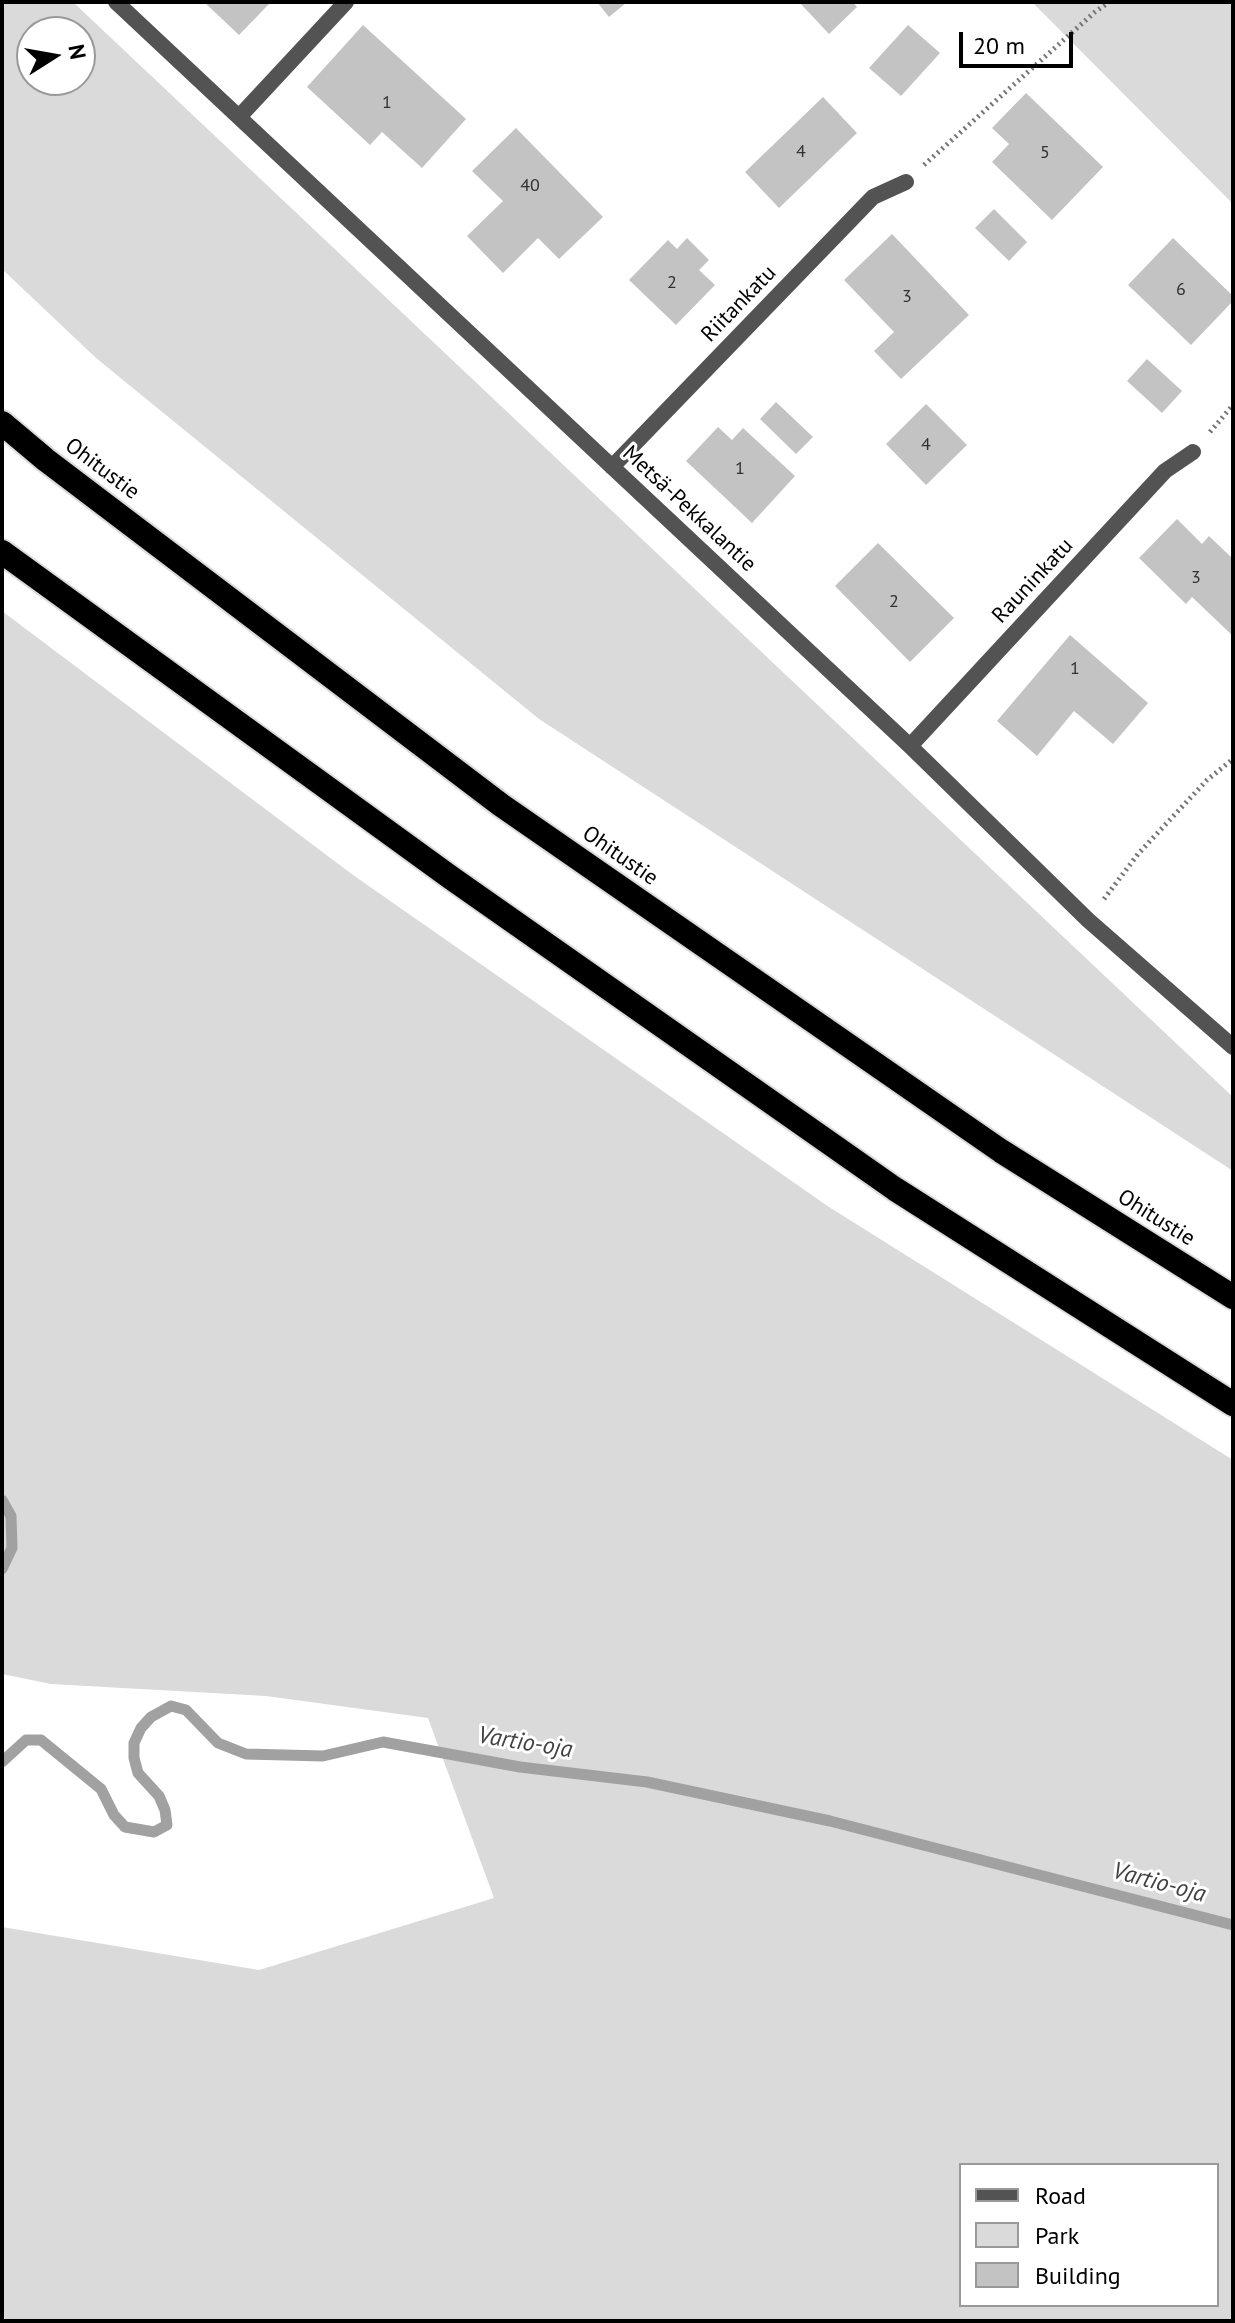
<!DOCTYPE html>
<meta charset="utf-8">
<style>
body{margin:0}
#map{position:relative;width:1235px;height:2323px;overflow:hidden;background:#fff;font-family:"PT Sans",sans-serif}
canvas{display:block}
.frame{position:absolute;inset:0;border:4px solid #000;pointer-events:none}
.legend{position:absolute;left:959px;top:2163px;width:260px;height:144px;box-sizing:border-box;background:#fff;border:2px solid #999;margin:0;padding:10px 14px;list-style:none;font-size:24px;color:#000}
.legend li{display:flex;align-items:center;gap:16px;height:40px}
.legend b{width:40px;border:2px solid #999}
.north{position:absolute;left:16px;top:16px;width:80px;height:80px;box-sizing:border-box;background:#fff;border:2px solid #999;border-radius:50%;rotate:79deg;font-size:22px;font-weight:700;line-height:32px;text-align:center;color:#000}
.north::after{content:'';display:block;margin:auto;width:28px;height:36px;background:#000;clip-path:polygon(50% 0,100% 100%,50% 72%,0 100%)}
.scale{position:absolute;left:959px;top:32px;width:114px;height:36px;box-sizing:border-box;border:4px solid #000;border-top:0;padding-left:10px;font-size:24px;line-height:28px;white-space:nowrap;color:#000;-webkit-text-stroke:6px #fff;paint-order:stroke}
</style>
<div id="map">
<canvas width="1235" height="2323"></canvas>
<div class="frame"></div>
<ul class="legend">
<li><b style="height:10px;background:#535353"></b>Road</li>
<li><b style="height:22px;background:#dadada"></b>Park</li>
<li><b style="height:22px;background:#c3c3c3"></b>Building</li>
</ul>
<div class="north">N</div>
<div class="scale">20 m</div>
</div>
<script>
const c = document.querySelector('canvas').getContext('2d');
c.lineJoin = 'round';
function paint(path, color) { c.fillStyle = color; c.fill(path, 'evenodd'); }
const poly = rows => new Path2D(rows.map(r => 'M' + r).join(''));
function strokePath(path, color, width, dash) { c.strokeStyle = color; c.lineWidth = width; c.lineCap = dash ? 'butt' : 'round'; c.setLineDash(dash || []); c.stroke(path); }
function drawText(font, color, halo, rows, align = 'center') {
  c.font = font + ' "PT Sans",sans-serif'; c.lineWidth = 6; c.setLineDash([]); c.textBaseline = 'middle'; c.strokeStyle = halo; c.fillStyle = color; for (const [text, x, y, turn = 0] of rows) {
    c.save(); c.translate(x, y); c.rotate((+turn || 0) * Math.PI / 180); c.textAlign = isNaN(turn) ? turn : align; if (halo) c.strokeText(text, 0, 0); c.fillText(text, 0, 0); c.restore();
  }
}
const green = poly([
 [2,2,73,2,1233,1097,1233,1171,539,719,96,358,2,269],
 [80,32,80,80,32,80,32,32],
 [1032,2,1233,2,1233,204],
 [2,611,353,875,829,1207,1233,1460,1233,2321,2,2321,2,1927,259,1970,494,1898,428,1718,266,1696,51,1684,2,1674],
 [1217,2165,1217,2305,961,2305,961,2165]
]);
const stream = poly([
 [2,1500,11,1516,12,1548,2,1569],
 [2,1762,26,1740,41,1740,101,1789,114,1815,125,1827,154,1832,167,1825,165,1810,159,1796,138,1773,134,1758,134,1743,141,1728,151,1717,171,1706,186,1710,218,1743,246,1754,323,1756,383,1742,520,1767,647,1782,830,1821,1233,1925]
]);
const building = poly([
 [204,2,271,2,239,35],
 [597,2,627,2,609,17],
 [799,2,853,2,857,7,829,34],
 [363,25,466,119,422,168,382,132,370,145,307,87],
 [908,25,940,53,901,96,869,68],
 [1026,93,1103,167,1052,220,992,162,1009,144,992,128],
 [823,97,857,133,779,208,745,172],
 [516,128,603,217,559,259,538,238,503,273,467,236,503,201,472,171],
 [994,209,1027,242,1009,261,975,228],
 [892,234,969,315,901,379,874,351,894,332,844,280],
 [687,238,709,260,699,270,715,285,676,325,629,280,668,240,677,249],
 [1173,238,1233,296,1233,301,1191,345,1128,285],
 [1147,359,1182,391,1162,413,1127,381],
 [776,402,813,437,796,454,760,419],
 [926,404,967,445,926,485,886,444],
 [718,427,732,440,743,428,795,476,752,523,686,461],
 [1177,519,1202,544,1209,536,1233,559,1233,636,1192,597,1186,604,1139,558],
 [878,543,954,618,910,662,835,586],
 [1070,635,1148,703,1113,744,1074,711,1037,756,997,721]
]);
const path = poly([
 [924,165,1095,12,1109,2],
 [1210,432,1233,405],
 [1104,899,1138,854,1207,780,1233,759]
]);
const minor = poly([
 [116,2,910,746,1088,920,1233,1047],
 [239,117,346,2],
 [612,467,873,197,906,182],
 [910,746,1165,471,1193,452]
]);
const motorway = poly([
 [2,423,46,460,501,805,1001,1151,1233,1297],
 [2,552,450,877,895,1189,1233,1404]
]);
const numberNames = [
 ["1",387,103],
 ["4",801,152],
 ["5",1045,153],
 ["40",530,186],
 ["2",672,283],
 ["6",1181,290],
 ["3",907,297],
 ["4",926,445],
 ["1",740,469],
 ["3",1196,578],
 ["2",894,602],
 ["1",1075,669]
];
const streetNames = [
 ["Riitankatu",739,304,-46],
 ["Ohitustie",102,469,37],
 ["Metsä-Pekkalantie",689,509,43],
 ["Rauninkatu",1033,581,-47],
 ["Ohitustie",620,856,35],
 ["Ohitustie",1156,1218,32]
];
const waterNames = [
 ["Vartio-oja",525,1743,9],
 ["Vartio-oja",1159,1883,15]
];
paint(green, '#dadada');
strokePath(stream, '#a1a1a1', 11);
paint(building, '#c3c3c3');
strokePath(motorway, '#dbdbdb', 28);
strokePath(path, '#757575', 5, [2, 4]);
strokePath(minor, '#535353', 16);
strokePath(motorway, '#000', 24);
drawText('18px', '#313131', null, numberNames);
drawText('22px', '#000', '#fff', streetNames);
drawText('italic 24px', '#424242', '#fff', waterNames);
</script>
